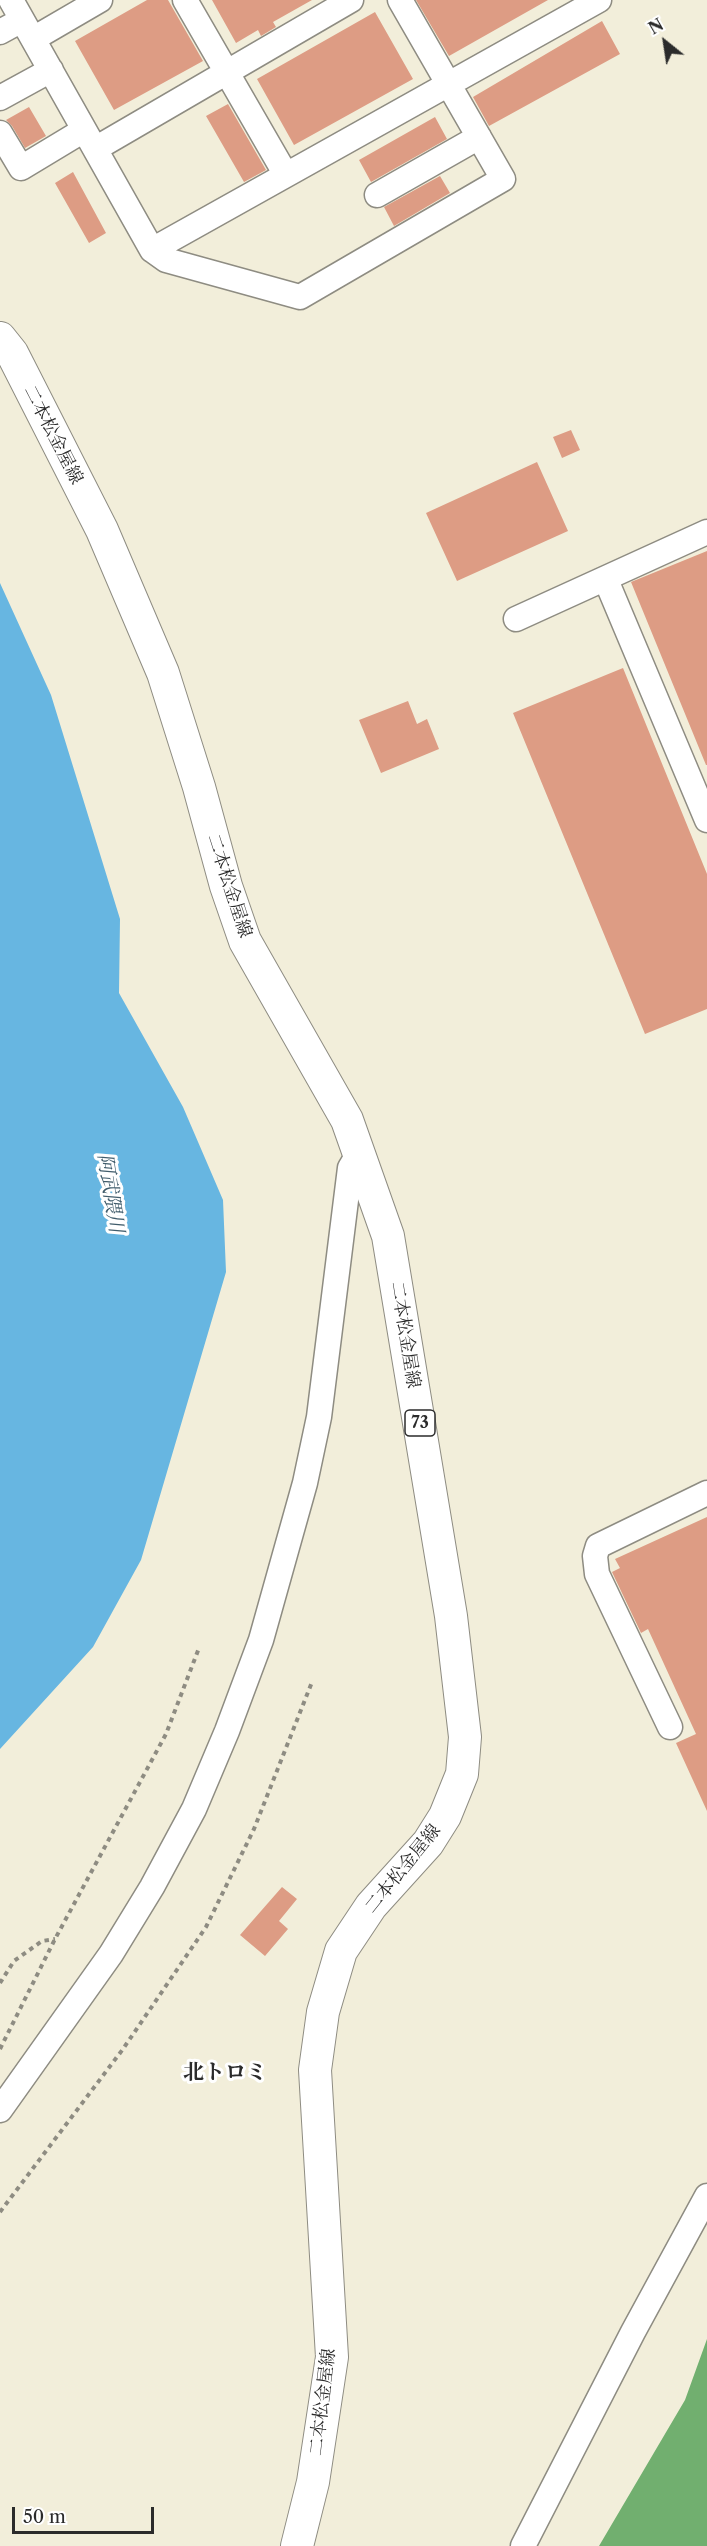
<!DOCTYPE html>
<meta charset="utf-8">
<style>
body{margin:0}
#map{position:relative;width:707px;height:2546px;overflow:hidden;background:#f2eeda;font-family:"Libre Caslon Text",serif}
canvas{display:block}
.north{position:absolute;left:635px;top:12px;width:60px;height:60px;-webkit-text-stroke:4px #fff;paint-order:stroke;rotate:330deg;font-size:16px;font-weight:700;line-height:24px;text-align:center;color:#2b2b2b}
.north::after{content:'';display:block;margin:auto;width:21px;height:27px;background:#2b2b2b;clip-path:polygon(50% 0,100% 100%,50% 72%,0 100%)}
.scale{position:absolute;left:12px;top:2507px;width:142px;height:27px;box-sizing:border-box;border:3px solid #2b2b2b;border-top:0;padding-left:8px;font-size:18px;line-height:21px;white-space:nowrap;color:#2b2b2b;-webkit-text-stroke:4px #fff;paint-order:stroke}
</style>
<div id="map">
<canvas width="707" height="2546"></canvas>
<div class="north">N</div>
<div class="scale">50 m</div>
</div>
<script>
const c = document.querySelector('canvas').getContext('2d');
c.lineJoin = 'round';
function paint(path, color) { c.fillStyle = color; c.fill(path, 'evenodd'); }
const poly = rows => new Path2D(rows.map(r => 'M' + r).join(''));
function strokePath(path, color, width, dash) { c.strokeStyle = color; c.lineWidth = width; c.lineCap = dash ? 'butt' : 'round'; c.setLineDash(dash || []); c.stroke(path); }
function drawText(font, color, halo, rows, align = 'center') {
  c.font = font + ' "Libre Caslon Text","Noto Serif JP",serif'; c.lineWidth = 6; c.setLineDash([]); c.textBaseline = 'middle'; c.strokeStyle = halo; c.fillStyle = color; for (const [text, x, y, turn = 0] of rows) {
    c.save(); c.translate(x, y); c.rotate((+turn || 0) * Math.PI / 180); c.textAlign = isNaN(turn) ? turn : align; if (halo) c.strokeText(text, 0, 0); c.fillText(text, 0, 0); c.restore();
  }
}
const forest = poly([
 [707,2339,707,2546,599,2546,685,2400]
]);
const water = poly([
 [0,583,51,695,120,919,119,993,183,1107,223,1200,226,1272,141,1560,93,1647,0,1749]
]);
const building = poly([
 [147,0,168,0,203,61,114,110,75,41],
 [212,0,312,0,273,22,276,27,261,36,258,30,236,43],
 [416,0,548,0,449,56],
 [375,12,413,79,294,145,257,79],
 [602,21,620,54,489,126,473,97],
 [228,104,266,170,244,182,206,116],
 [29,107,46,136,25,148,12,126,6,120],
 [435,117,447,139,371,182,359,160],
 [73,172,106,233,89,243,55,183],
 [440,176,450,193,394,226,384,207],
 [571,430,580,450,562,458,553,437],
 [537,462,568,531,457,581,426,513],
 [707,551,707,765,706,765,631,582],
 [623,668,707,874,707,1009,645,1034,513,713],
 [408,701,417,724,427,719,439,749,381,773,359,720],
 [707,1517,707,1811,676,1743,696,1734,648,1629,641,1633,612,1572,620,1568,615,1559],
 [282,1887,297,1899,279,1921,288,1929,265,1956,240,1935]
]);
const path = poly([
 [0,1983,14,1961,42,1941,55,1939],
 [0,2049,55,1939,166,1734,199,1648],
 [0,2212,123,2049,206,1927,254,1829,312,1682]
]);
const minor = poly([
 [11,0,152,250,599,0],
 [185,0,286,175],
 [0,32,22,20],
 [33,39,100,0],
 [0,98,51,70],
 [0,133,21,168,84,130],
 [95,149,351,0],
 [377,195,479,137],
 [152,250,166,260,300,297,503,179,400,0],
 [606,580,707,820],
 [516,619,707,532],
 [670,1727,597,1574,595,1556,598,1546,707,1493],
 [0,2110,111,1954,152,1887,194,1809,227,1731,261,1640,305,1483,319,1417,350,1168,359,1153],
 [523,2546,633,2332,707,2196]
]);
const major = poly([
 [0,338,12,353,102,530,163,673,199,787,226,886,245,941,347,1120,388,1236,451,1616,465,1737,462,1774,445,1816,428,1843,371,1906,341,1951,323,2012,315,2070,332,2357,313,2482,297,2546]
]);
const shields = [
 [420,1423,30]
];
const shieldNames = [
 ["73",420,1423]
];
const streetNames = [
 ["二本松金屋線",53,435,63],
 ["二本松金屋線",229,886,72],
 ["二本松金屋線",405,1335,81],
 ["二本松金屋線",403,1869,-51],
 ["二本松金屋線",323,2402,-83]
];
const waterNames = [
 ["阿武隈川",110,1193,81]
];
const quarterNames = [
 ["北トロミ",225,2073]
];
paint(forest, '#71af6f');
paint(water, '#67b6e1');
paint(building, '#dd9c84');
strokePath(minor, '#8e8c82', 27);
strokePath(major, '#8e8c82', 34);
strokePath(path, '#8e8c82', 4, [4.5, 4.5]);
strokePath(minor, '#fff', 24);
strokePath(major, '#fff', 32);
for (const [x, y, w] of shields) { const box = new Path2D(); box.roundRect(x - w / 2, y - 13, w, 26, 4.5); c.fillStyle = '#fff'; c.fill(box); strokePath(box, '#2b2b2b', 1.5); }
drawText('bold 16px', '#2b2b2b', null, shieldNames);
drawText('18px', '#2b2b2b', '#fff', streetNames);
drawText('italic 20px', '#405c6b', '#fff', waterNames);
drawText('bold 21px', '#2b2b2b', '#fff', quarterNames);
</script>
